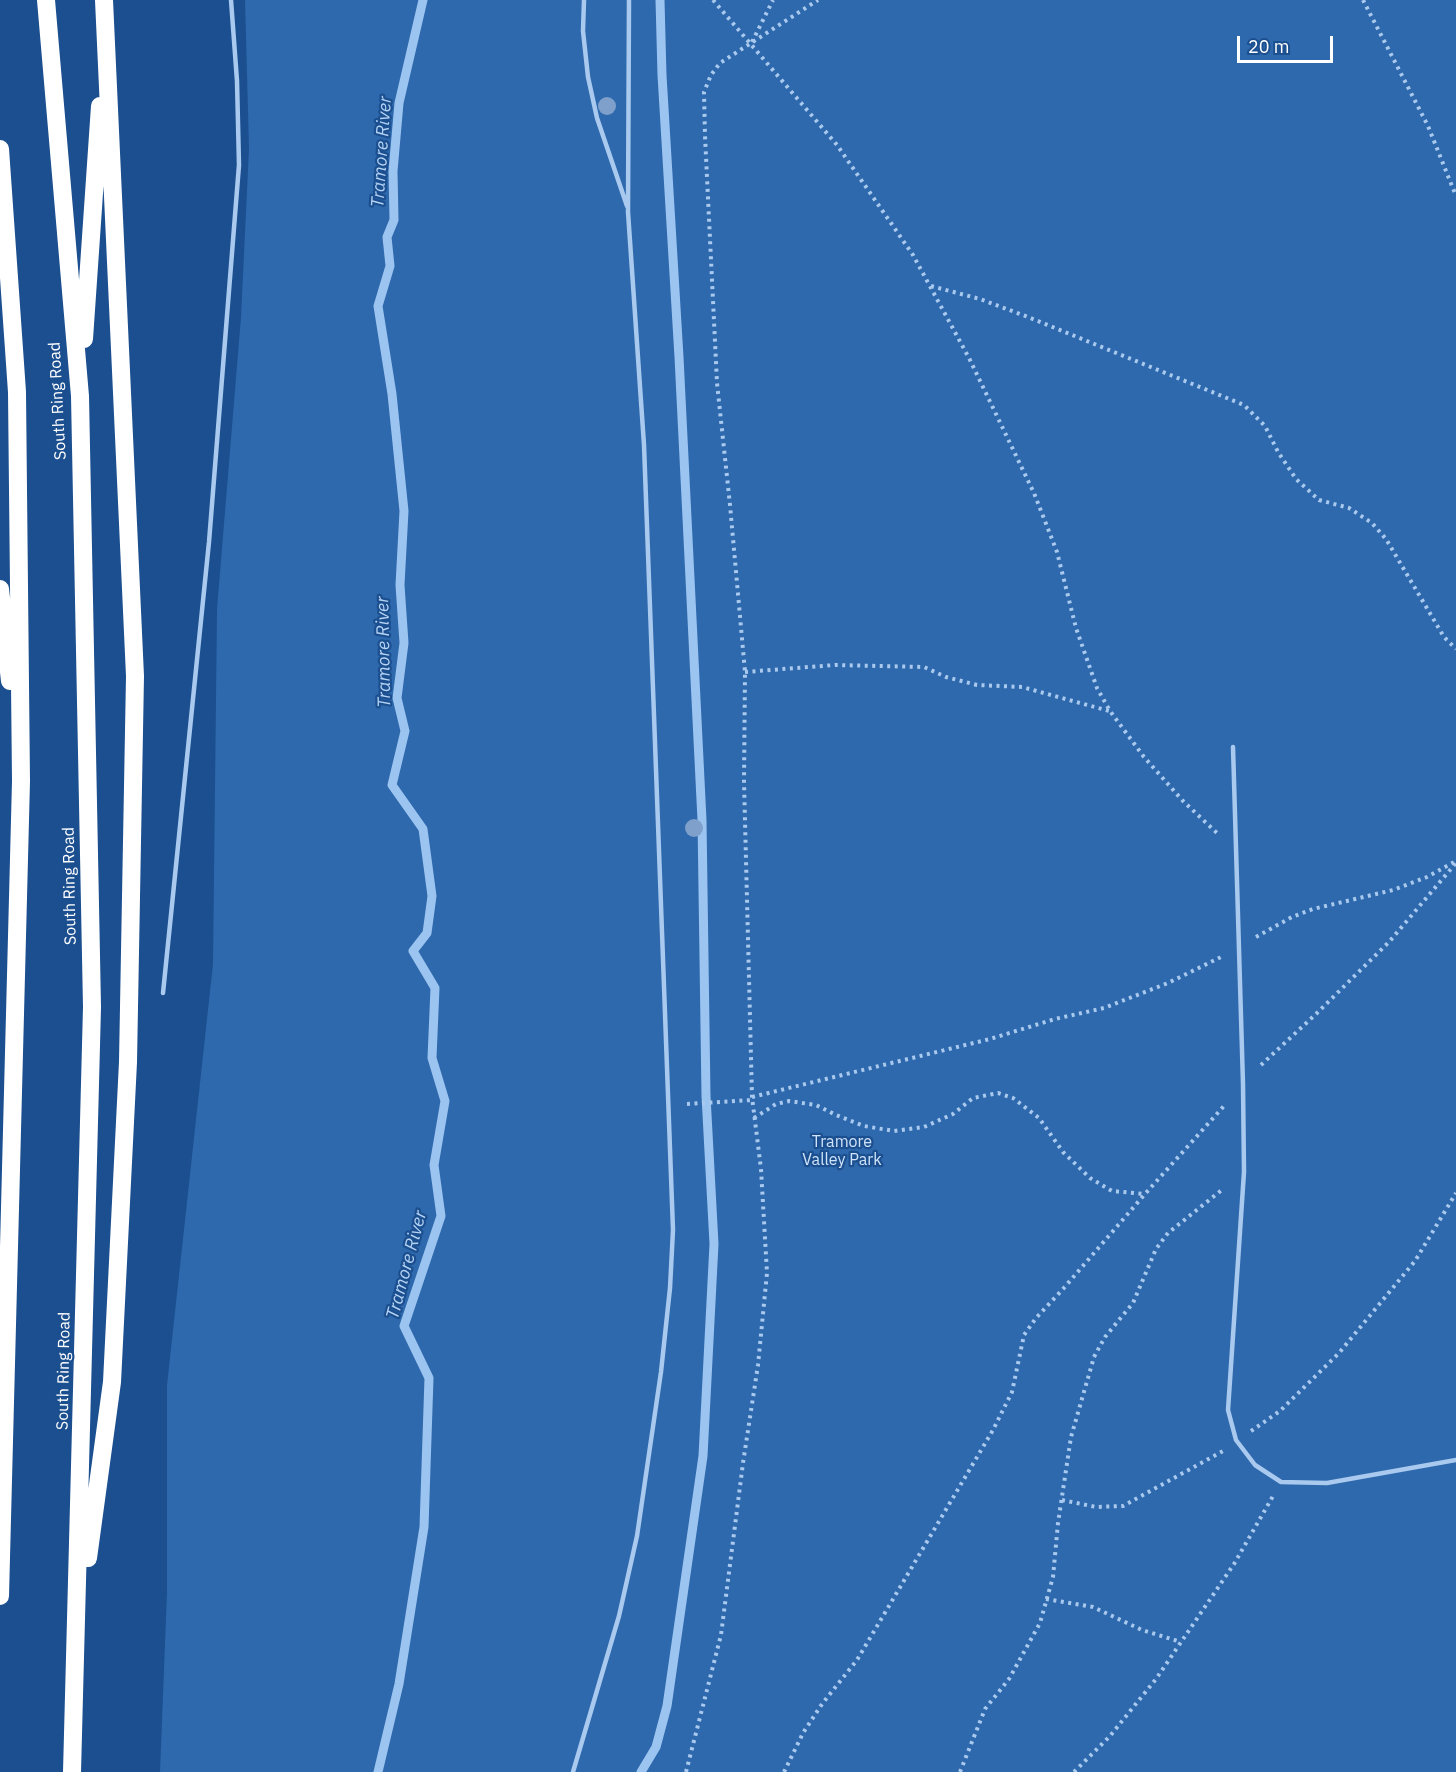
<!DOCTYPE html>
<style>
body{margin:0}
#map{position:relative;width:1456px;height:1772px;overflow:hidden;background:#1b4f8f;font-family:"IBM Plex Sans",sans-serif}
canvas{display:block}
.scale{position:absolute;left:1237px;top:36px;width:96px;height:27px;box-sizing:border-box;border:3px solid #fff;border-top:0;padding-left:8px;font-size:18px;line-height:21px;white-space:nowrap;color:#fff;-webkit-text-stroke:4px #1b4f8f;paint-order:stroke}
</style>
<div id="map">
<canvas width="1456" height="1772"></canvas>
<div class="scale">20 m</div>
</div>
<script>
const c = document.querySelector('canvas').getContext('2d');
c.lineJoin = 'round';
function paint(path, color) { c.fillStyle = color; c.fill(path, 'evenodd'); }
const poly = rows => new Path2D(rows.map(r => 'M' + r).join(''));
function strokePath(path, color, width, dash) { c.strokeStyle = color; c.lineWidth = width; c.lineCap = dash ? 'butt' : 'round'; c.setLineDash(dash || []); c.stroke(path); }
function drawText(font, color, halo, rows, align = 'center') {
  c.font = font + ' "IBM Plex Sans",sans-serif'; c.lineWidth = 4.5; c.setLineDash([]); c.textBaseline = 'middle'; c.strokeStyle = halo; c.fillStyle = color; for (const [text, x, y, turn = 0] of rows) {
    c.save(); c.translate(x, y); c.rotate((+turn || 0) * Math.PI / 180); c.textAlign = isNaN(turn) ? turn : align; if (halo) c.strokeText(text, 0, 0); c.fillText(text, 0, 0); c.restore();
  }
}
const green = poly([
 [245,0,1456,0,1456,1772,160,1772,167,1592,167,1385,213,964,217,609,241,317,249,149]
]);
const stream = poly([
 [378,1772,399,1684,424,1527,429,1378,404,1326,441,1216,434,1165,445,1101,432,1058,435,988,413,951,427,933,432,896,423,829,392,785,405,731,397,698,404,643,400,585,404,511,392,394,378,306,390,266,387,237,394,220,393,171,399,103,423,0],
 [641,1772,656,1747,667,1706,703,1456,714,1244,706,1096,702,820,679,357,662,75,660,0]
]);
const path = poly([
 [713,0,837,145,913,255,969,358,1034,493,1057,552,1076,628,1097,688,1110,711,1144,757,1183,801,1217,833],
 [1363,0,1428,126,1456,196],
 [752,42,773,0],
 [931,286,980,299,1028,317,1244,405,1265,426,1278,452,1296,479,1319,500,1349,508,1372,523,1386,539,1444,637,1456,649],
 [745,672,835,665,924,667,946,677,977,685,1022,687,1109,711],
 [1256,937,1292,917,1313,909,1393,890,1427,877,1456,861],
 [1261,1065,1316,1014,1389,942,1456,863],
 [752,1097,990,1039,1055,1019,1104,1008,1168,983,1221,957],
 [687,1104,752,1100],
 [754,1118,776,1104,789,1101,816,1105,836,1115,864,1126,894,1131,924,1127,953,1114,973,1098,998,1093,1013,1098,1039,1118,1063,1152,1090,1178,1112,1191,1145,1194],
 [1251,1431,1280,1411,1339,1353,1415,1261,1456,1193],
 [1062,1500,1096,1507,1123,1506,1223,1451],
 [1046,1599,1093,1607,1142,1630,1181,1642],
 [686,1772,721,1635,743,1463,758,1365,767,1273,761,1169,752,1097,744,781,745,672,730,505,717,383,705,136,704,92,711,75,720,63,818,0],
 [784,1772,803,1733,822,1704,857,1660,993,1430,1012,1392,1024,1335,1036,1318,1063,1289,1145,1194,1224,1106],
 [960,1772,985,1709,1009,1679,1040,1623,1053,1577,1058,1523,1071,1437,1094,1357,1105,1337,1133,1303,1156,1249,1168,1233,1223,1189],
 [1074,1772,1110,1736,1156,1679,1234,1564,1273,1496]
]);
const lane = poly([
 [584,0,583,31,588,77,597,118,627,206],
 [1233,747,1243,1084,1244,1172,1228,1410,1236,1440,1255,1465,1281,1482,1327,1483,1456,1460],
 [163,993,209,542,239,165,237,81,231,0],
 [573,1772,619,1616,637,1536,661,1372,670,1288,673,1230,644,445,628,212,629,0]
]);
const highway = poly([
 [46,0,80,396,92,1007,72,1772],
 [0,149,17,392,21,781,0,1596],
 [84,339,100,106],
 [0,589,10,681],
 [88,1558,112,1382,128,1062,135,676,104,0]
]);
const trees = [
 [607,106],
 [694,828]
];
const streetNames = [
 ["South Ring Road",58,401,-93],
 ["South Ring Road",70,886,-91],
 ["South Ring Road",64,1371,-89]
];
const parkNames = [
 ["Tramore",842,1142],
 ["Valley Park",842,1160]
];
const waterNames = [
 ["Tramore River",382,152,-86],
 ["Tramore River",384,652,-91],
 ["Tramore River",407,1265,-75]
];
paint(green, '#2e69ad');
strokePath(stream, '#9cc4f0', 9);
strokePath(path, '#a9c9ee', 4, [3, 4.5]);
strokePath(lane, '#a9c9ee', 4.5);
strokePath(highway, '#fff', 18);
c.fillStyle = '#7ea0ca';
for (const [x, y] of trees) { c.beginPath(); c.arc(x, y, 9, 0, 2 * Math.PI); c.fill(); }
drawText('16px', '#fff', '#1b4f8f', streetNames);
drawText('16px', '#cfe3fa', '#1b4f8f', parkNames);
drawText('italic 18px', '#b5d3f5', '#1b4f8f', waterNames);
</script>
